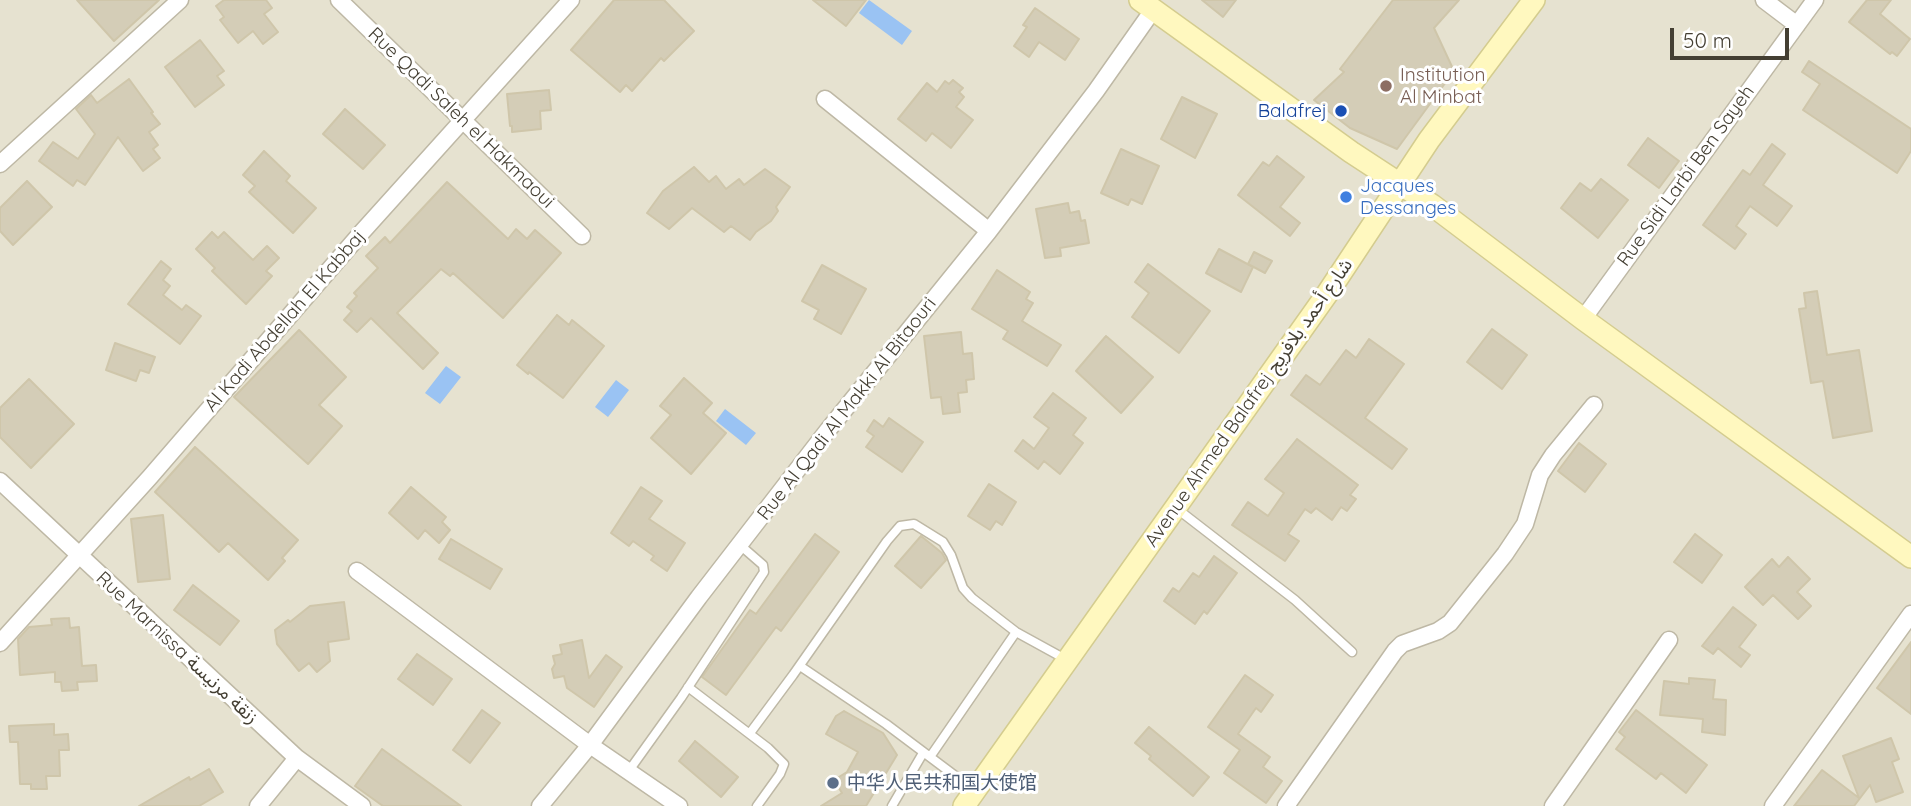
<!DOCTYPE html>
<meta charset="utf-8">
<style>
body{margin:0}
#map{position:relative;width:1911px;height:806px;overflow:hidden;background:#f2efe2;font-family:Quicksand,sans-serif}
canvas{display:block}
.scale{position:absolute;left:1670px;top:28px;width:119px;height:32px;box-sizing:border-box;border:4px solid #443f33;border-top:0;padding-left:9px;font-size:21px;line-height:24px;white-space:nowrap;color:#443f33;-webkit-text-stroke:5px #fff;paint-order:stroke}
</style>
<div id="map">
<canvas width="1911" height="806"></canvas>
<div class="scale">50 m</div>
</div>
<script>
const c = document.querySelector('canvas').getContext('2d');
c.lineJoin = 'round';
function paint(path, color) { c.fillStyle = color; c.fill(path, 'evenodd'); }
const poly = rows => new Path2D(rows.map(r => 'M' + r).join(''));
function strokePath(path, color, width, dash) { c.strokeStyle = color; c.lineWidth = width; c.lineCap = dash ? 'butt' : 'round'; c.setLineDash(dash || []); c.stroke(path); }
function drawText(font, color, halo, rows, align = 'center') {
  c.font = font + ' Quicksand,"Noto Sans Arabic","Noto Sans SC",sans-serif'; c.lineWidth = 6; c.setLineDash([]); c.textBaseline = 'middle'; c.strokeStyle = halo; c.fillStyle = color; for (const [text, x, y, turn = 0] of rows) {
    c.save(); c.translate(x, y); c.rotate((+turn || 0) * Math.PI / 180); c.textAlign = isNaN(turn) ? turn : align; if (halo) c.strokeText(text, 0, 0); c.fillText(text, 0, 0); c.restore();
  }
}
const residential = poly([
 [0,0,1911,0,1911,806,0,806]
]);
const water = poly([
 [869,0,912,31,902,45,859,13],
 [446,366,461,377,440,404,425,393],
 [616,380,629,390,608,417,595,407],
 [725,409,756,433,746,445,716,421]
]);
const building = poly([
 [77,0,159,0,114,41,77,0],
 [224,0,266,0,272,8,264,14,278,32,263,44,253,31,238,43,220,20,224,17,216,6,224,0],
 [614,0,664,0,694,31,664,61,661,58,632,91,626,85,620,92,571,50,614,0],
 [813,0,866,0,846,26,813,0],
 [1202,0,1236,0,1223,17,1202,0],
 [1393,0,1459,0,1434,28,1454,71,1397,149,1350,128,1314,100,1344,72,1340,69,1393,0],
 [1867,0,1891,0,1880,14,1910,39,1897,56,1892,52,1890,54,1849,22,1867,0],
 [1035,8,1079,39,1065,60,1039,42,1029,57,1014,46,1027,27,1023,25,1035,8],
 [200,40,224,71,217,76,224,85,195,107,165,67,200,40],
 [1809,61,1911,129,1911,151,1897,173,1803,110,1820,84,1802,72,1809,61],
 [129,79,153,112,151,113,160,124,149,132,158,145,153,149,160,158,143,171,118,137,85,185,77,180,73,186,39,161,53,142,78,159,95,134,76,109,91,95,97,103,129,79],
 [953,80,963,88,959,92,964,97,956,107,973,120,951,148,932,133,926,141,898,119,927,83,937,92,945,81,949,84,953,80],
 [549,90,551,110,540,111,541,129,512,132,512,126,510,126,507,94,549,90],
 [1182,97,1217,114,1195,158,1161,139,1182,97],
 [345,109,385,145,363,169,323,134,345,109],
 [1648,138,1679,161,1659,188,1628,165,1648,138],
 [1772,144,1785,154,1763,185,1792,206,1777,226,1750,206,1736,226,1746,234,1735,249,1703,225,1743,170,1750,175,1772,144],
 [1121,149,1159,166,1142,204,1131,199,1128,205,1101,193,1121,149],
 [264,151,290,176,286,181,316,208,293,233,249,192,255,186,243,175,264,151],
 [1277,156,1304,177,1280,207,1300,223,1290,236,1238,195,1263,162,1269,166,1277,156],
 [694,167,709,182,716,176,726,189,739,179,744,185,765,169,790,187,776,207,778,211,771,221,756,232,750,240,731,226,724,232,692,208,669,229,647,213,663,191,694,167],
 [1601,179,1628,200,1598,238,1561,208,1580,183,1591,191,1601,179],
 [27,181,52,207,13,245,0,231,0,208,27,181],
 [447,182,508,239,516,229,527,239,535,230,561,253,503,318,453,273,450,276,441,269,397,313,438,353,423,369,371,318,357,332,344,320,352,311,347,307,357,296,354,293,378,268,366,256,385,237,390,243,447,182],
 [1068,203,1070,213,1079,211,1081,221,1085,220,1089,243,1060,248,1061,256,1045,258,1036,209,1068,203],
 [212,232,218,238,224,232,253,260,267,246,279,258,266,271,272,276,246,304,212,271,215,268,196,249,212,232],
 [1219,249,1253,267,1241,292,1206,273,1219,249],
 [1254,252,1272,261,1265,273,1248,264,1254,252],
 [161,261,171,269,163,280,170,286,163,295,182,310,186,305,201,316,180,344,128,304,161,261],
 [1148,264,1210,311,1179,353,1132,317,1149,293,1135,282,1148,264],
 [822,265,866,289,841,334,814,319,819,310,802,301,822,265],
 [997,270,1030,292,1026,299,1033,303,1022,321,1061,345,1047,366,1003,339,1008,331,972,309,997,270],
 [1817,291,1827,355,1859,350,1872,431,1833,438,1823,381,1811,383,1799,309,1806,308,1804,293,1817,291],
 [557,315,569,325,572,320,604,346,563,398,529,372,528,374,517,365,557,315],
 [1492,329,1527,355,1502,389,1467,362,1492,329],
 [299,330,346,377,319,405,342,426,308,464,234,397,299,330],
 [961,332,963,354,972,353,974,379,966,380,967,392,958,393,960,412,943,414,941,397,931,398,924,336,961,332],
 [1106,336,1153,377,1121,413,1076,371,1106,336],
 [1369,339,1404,364,1365,418,1407,449,1392,469,1291,395,1306,375,1320,385,1346,350,1356,358,1369,339],
 [115,343,155,357,149,373,140,370,136,381,106,370,115,343],
 [684,378,712,403,703,413,726,433,691,474,651,438,671,415,660,406,684,378],
 [29,379,74,424,31,468,0,437,0,408,29,379],
 [1053,393,1086,418,1073,435,1083,443,1060,474,1044,461,1038,469,1015,451,1023,440,1034,449,1049,428,1034,417,1053,393],
 [889,418,923,442,902,472,866,447,874,436,867,431,874,420,883,427,889,418],
 [1297,439,1358,485,1350,495,1356,499,1347,511,1341,507,1332,520,1316,508,1311,513,1305,509,1288,534,1299,541,1285,561,1232,525,1248,502,1268,516,1284,493,1265,479,1297,439],
 [1579,443,1606,464,1585,492,1558,471,1579,443],
 [195,447,298,540,282,558,285,561,268,580,228,543,219,552,155,492,195,447],
 [989,484,1016,502,1002,525,996,521,990,530,968,516,989,484],
 [411,487,446,517,442,522,450,530,439,543,425,530,418,539,389,513,411,487],
 [641,487,662,501,649,519,685,543,667,571,651,560,654,556,633,541,629,546,611,533,641,487],
 [163,515,170,579,138,582,131,519,163,515],
 [815,534,839,552,781,631,776,627,726,695,702,677,750,610,756,614,815,534],
 [1695,534,1722,555,1702,583,1674,562,1695,534],
 [921,536,942,553,946,560,921,588,895,566,921,536],
 [451,539,502,569,490,589,439,559,451,539],
 [1214,556,1237,573,1207,614,1204,611,1195,624,1164,601,1173,588,1179,592,1193,573,1199,577,1214,556],
 [1788,557,1810,579,1797,592,1811,606,1798,619,1773,595,1763,605,1745,587,1772,559,1779,567,1788,557],
 [193,585,239,621,220,645,174,610,193,585],
 [344,602,349,639,328,642,330,661,317,672,309,663,299,671,277,644,275,630,288,620,290,622,310,606,344,602],
 [1733,607,1756,625,1739,647,1750,655,1741,667,1718,648,1713,654,1702,646,1733,607],
 [69,618,70,628,79,627,82,666,96,665,97,681,77,682,78,690,62,691,61,682,55,682,55,672,20,675,18,639,29,627,52,625,51,619,69,618],
 [582,640,589,678,606,655,622,667,594,707,567,688,564,676,554,678,552,669,555,664,553,656,562,654,560,645,582,640],
 [1911,642,1911,714,1877,688,1911,642],
 [417,654,452,679,433,705,398,679,417,654],
 [1245,675,1273,695,1261,712,1256,708,1238,734,1270,757,1263,767,1282,781,1266,803,1224,773,1240,750,1208,727,1245,675],
 [1689,678,1715,680,1713,699,1726,700,1725,735,1702,732,1703,719,1660,715,1664,681,1689,684,1689,678],
 [482,710,500,723,470,763,453,750,482,710],
 [1636,710,1707,765,1686,793,1661,773,1656,779,1616,749,1625,737,1619,732,1636,710],
 [844,711,883,733,897,755,866,806,821,806,842,793,834,780,847,772,858,752,826,734,836,716,844,711],
 [54,724,54,735,68,734,69,750,59,750,60,776,46,776,47,789,31,789,31,784,20,784,18,742,10,742,9,726,54,724],
 [1149,727,1209,777,1193,796,1149,759,1151,756,1135,743,1149,727],
 [1891,738,1899,759,1892,762,1903,792,1876,802,1870,785,1854,806,1794,806,1822,770,1859,798,1843,756,1891,738],
 [695,741,738,777,721,797,679,761,695,741],
 [382,749,461,806,383,806,355,786,382,749],
 [209,769,223,792,199,806,139,806,189,777,190,780,209,769]
]);
const lane = poly([
 [1176,508,1295,600,1352,652],
 [800,666,886,724,974,790],
 [688,687,768,748,784,764,780,774,757,806],
 [750,733,793,675,887,541,900,526,914,524,943,542,951,555,963,588,972,598,1016,632,1067,660],
 [930,757,1016,632],
 [628,772,681,698,764,572,763,565,740,545],
 [892,806,923,753]
]);
const street = poly([
 [339,0,582,236],
 [1764,0,1797,25],
 [825,99,989,231],
 [0,164,180,0],
 [1583,319,1815,0],
 [0,481,297,758,362,806],
 [357,571,590,745,679,806],
 [0,643,150,477,362,232,571,0],
 [258,806,297,758],
 [540,806,590,745,699,597,828,430,989,231,1096,91,1153,10],
 [1286,806,1395,651,1402,644,1438,631,1450,623,1505,554,1525,524,1540,475,1553,455,1594,405],
 [1553,806,1669,640],
 [1773,806,1911,614]
]);
const secondary = poly([
 [1140,0,1351,152,1432,205,1583,319,1911,557],
 [964,806,1327,294,1429,140,1534,0]
]);
const markers = [
 [1386,86,7,"#8d6e63"],
 [1341,111,7,"#1a4fb4"],
 [1346,197,7,"#3f7fe0"],
 [833,783,7,"#5c6f8a"]
];
const educationNames = [
 ["Institution",1400,75],
 ["Al Minbat",1400,97]
];
const transitNames = [
 ["Balafrej",1327,111]
];
const streetNames = [
 ["Rue Qadi Saleh el Hakmaoui",461,118,44],
 ["Rue Sidi Larbi Ben Sayeh",1686,176,-54],
 ["Al Kadi Abdellah El Kabbaj",285,321,-49],
 ["Avenue Ahmed Balafrej شارع أحمد بلافريج",1249,403,-55],
 ["Rue Al Qadi Al Makki Al Bitaouri",847,409,-52],
 ["Rue Marnissa زنقة مرنيسة",177,648,43]
];
const shopNames = [
 ["Jacques",1360,186],
 ["Dessanges",1360,208]
];
const serviceNames = [
 ["中华人民共和国大使馆",847,783]
];
paint(residential, '#e6e2d0');
paint(water, '#9ac3f3');
paint(building, '#d4cdb7');
strokePath(building, '#cfc6aa', 2);
strokePath(lane, '#beb8a5', 11);
strokePath(street, '#beb8a5', 19);
strokePath(secondary, '#d4cc8f', 24);
strokePath(lane, '#fff', 8);
strokePath(street, '#fff', 16);
strokePath(secondary, '#fff8bf', 21);
for (const [x, y, r, color] of markers) { const dot = new Path2D(); dot.arc(x, y, r, 0, 2 * Math.PI); c.fillStyle = color; c.fill(dot); strokePath(dot, '#fff', 2.5); }
drawText('19px', '#785e54', '#fff', educationNames, 'left');
drawText('19px', '#164399', '#fff', transitNames, 'right');
drawText('19px', '#443f33', '#fff', streetNames);
drawText('19px', '#366cbe', '#fff', shopNames, 'left');
drawText('19px', '#4e5e75', '#fff', serviceNames, 'left');
</script>
